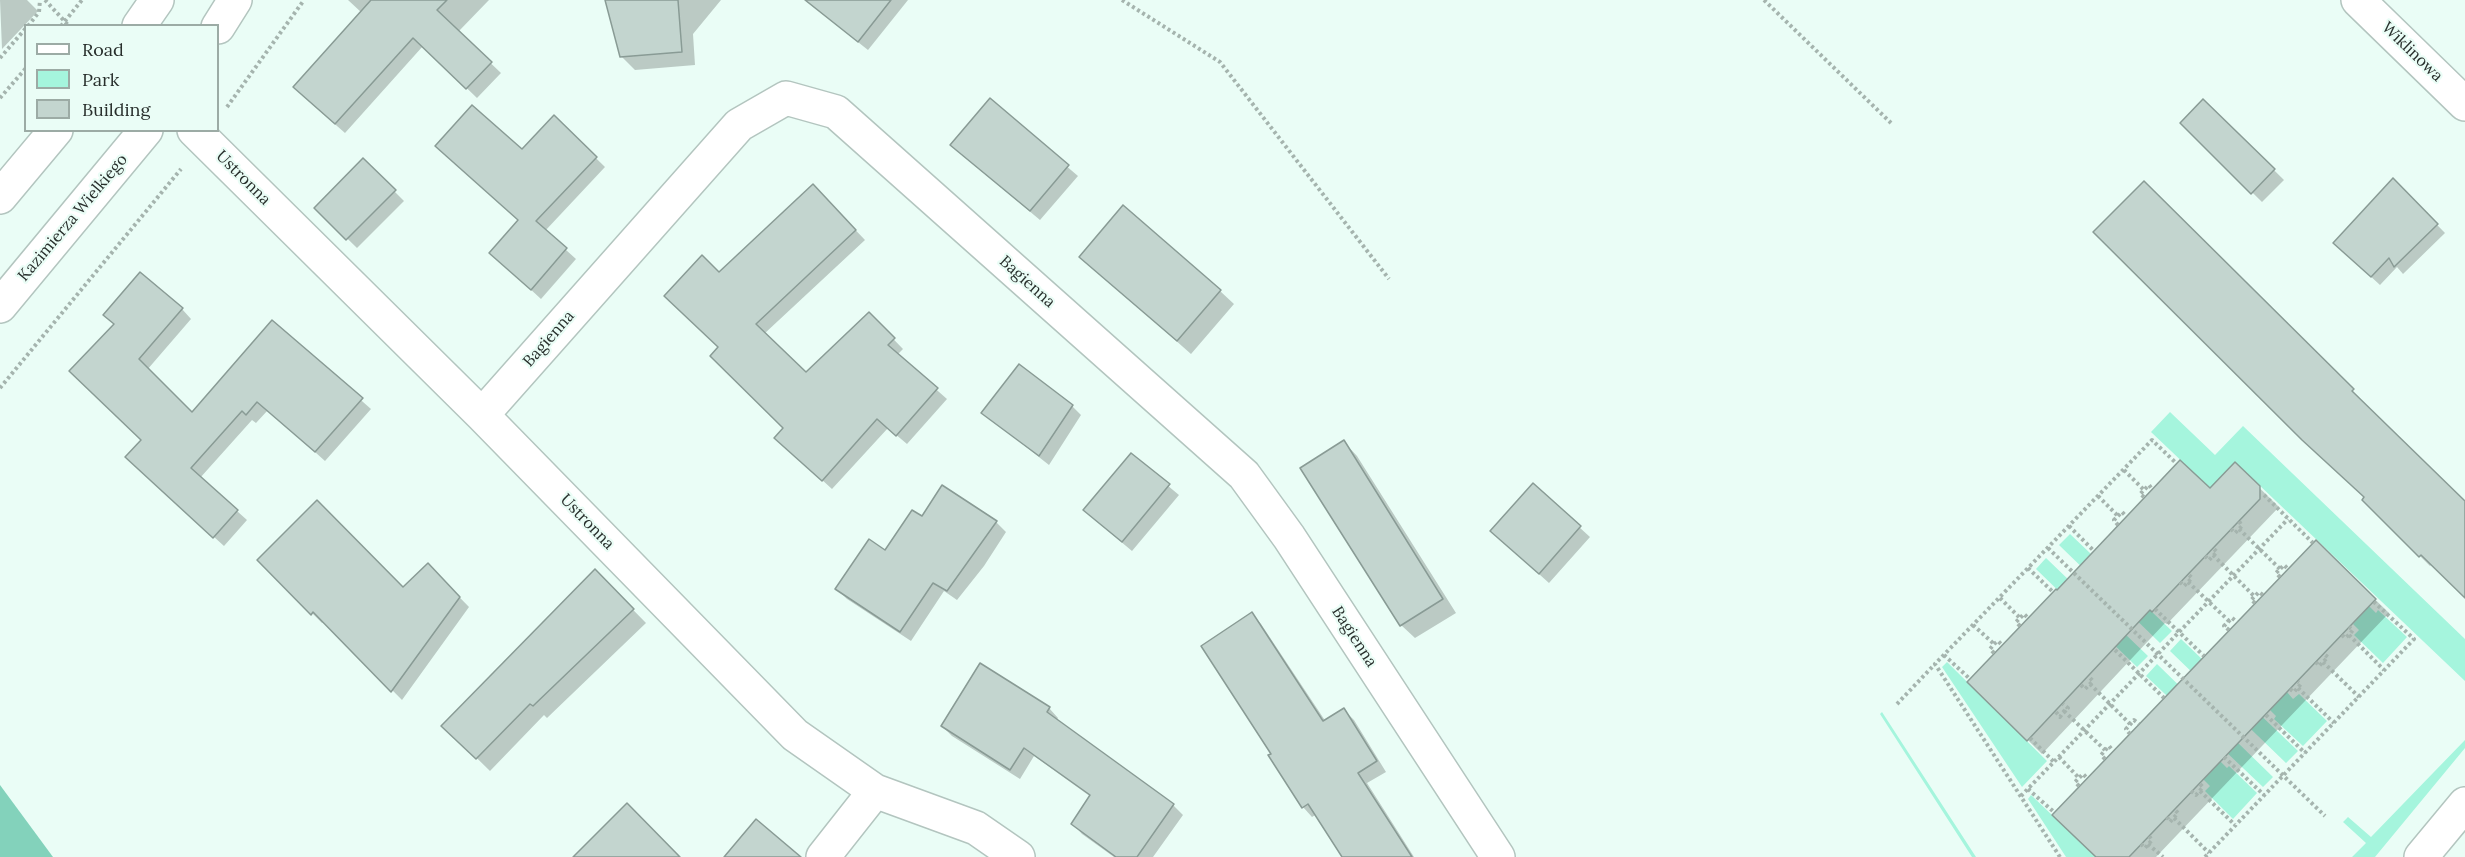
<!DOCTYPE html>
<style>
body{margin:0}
#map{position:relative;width:2465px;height:857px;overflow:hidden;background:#eafdf6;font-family:Lora,serif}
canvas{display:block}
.legend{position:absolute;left:24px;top:24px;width:195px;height:108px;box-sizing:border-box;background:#eafdf6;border:2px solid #9caba5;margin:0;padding:8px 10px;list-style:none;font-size:18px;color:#282f2c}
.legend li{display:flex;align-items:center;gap:12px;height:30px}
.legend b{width:30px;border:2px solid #9caba5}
</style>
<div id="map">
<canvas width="2465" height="857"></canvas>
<ul class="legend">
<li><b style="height:8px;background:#fff"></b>Road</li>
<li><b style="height:16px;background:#a5f5dd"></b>Park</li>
<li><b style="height:16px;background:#c3d5cf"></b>Building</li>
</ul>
</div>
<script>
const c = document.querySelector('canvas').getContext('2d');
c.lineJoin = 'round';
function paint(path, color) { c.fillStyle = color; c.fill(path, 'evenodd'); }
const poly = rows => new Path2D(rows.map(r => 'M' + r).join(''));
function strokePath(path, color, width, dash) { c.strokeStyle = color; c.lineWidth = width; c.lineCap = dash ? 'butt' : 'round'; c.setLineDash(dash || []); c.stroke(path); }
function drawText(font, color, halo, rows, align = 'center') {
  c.font = font + ' Lora,serif'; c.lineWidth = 4.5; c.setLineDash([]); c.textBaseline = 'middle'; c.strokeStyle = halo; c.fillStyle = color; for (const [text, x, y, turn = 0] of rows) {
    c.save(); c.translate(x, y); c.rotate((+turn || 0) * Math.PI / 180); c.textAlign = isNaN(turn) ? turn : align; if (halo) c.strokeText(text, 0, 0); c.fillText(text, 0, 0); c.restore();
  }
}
const green = poly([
 [2170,412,2215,455,2243,426,2465,639,2465,681,2235,462,2210,488,2151,432],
 [2070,534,2172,631,2160,643,2059,545],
 [2046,558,2148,656,2137,667,2036,569],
 [2369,606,2376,613,2378,610,2407,637,2383,663,2354,635,2359,630,2353,624],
 [2181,639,2298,751,2286,763,2170,651],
 [1947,662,2047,761,2022,787,1942,667],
 [2157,664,2273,777,2263,787,2146,676],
 [2287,692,2293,699,2299,694,2327,721,2303,746,2274,719,2276,716,2270,710],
 [1882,712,1976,857,1972,857,1880,714],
 [2465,740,2465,748,2375,857,2352,857,2366,843,2343,822,2348,817,2371,837],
 [2220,761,2227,768,2229,766,2257,793,2233,819,2205,791,2210,786,2203,779],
 [2031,795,2052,815,2096,857,2066,857,2028,799]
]);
const forest = poly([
 [0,785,53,857,0,857]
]);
const shadow = poly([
 [0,0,27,0,38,11,2,49],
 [348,0,489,0,458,32,501,73,477,98,423,46,345,133,304,97,362,13],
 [607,0,721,0,693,34,695,65,635,70,621,56],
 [812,0,908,0,868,50,820,12,810,2],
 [990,101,1078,176,1040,220,962,155],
 [2204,101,2284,180,2262,202,2182,123],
 [554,117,605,167,545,231,576,259,541,299,491,253,519,220,522,151],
 [363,160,404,201,357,248,316,208],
 [2393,180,2445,233,2403,274,2397,267,2380,285,2343,251],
 [2144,183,2465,505,2465,596,2432,564,2430,566,2364,500,2366,498],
 [822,195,865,240,764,334,806,374,869,314,903,349,897,355,947,399,907,444,888,428,832,489,786,447,785,428,720,348,719,274],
 [1081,257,1220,291,1234,304,1191,354],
 [182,309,191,319,147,370,192,414,272,322,371,409,325,461,268,410,256,423,252,420,200,478,247,520,224,546,137,467,143,440,71,371],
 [1072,406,1081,415,1049,465,983,413],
 [1344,442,1357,456,1456,613,1415,638,1401,625],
 [1131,455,1179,495,1132,551,1095,520],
 [2235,464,2279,507,2167,624,2165,623,2042,754,1969,682,2210,491],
 [1533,485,1590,537,1549,583,1502,541],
 [943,487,996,522,1006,532,984,566,957,600,944,591,911,641,847,599,837,589,886,552,923,518],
 [2316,542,2389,613,2156,857,2097,857],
 [259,560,403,589,428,565,469,607,402,700,324,621,322,623],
 [595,571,646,623,547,718,544,715,490,771,443,725],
 [1252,614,1261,624,1326,722,1344,710,1354,720,1386,772,1367,783,1414,857,1344,857,1317,814,1312,817,1303,807,1273,754],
 [1049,708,1058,718,1056,721,1173,805,1183,815,1153,857,1114,857,1082,834,1073,824,1091,797,1034,756,1020,779,952,736,942,726]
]);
const building = poly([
 [371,0,447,0,437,10,492,62,466,89,413,38,335,124,293,87,371,0],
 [605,0,678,0,682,52,620,57,605,0],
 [805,0,891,0,858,42,805,0],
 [990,98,1069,165,1030,211,950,145,990,98],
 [2203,99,2275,169,2251,194,2180,123,2203,99],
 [472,105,522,149,554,115,597,157,536,221,567,248,531,290,489,253,518,220,435,146,472,105],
 [363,158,396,190,346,240,314,208,363,158],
 [2393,178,2438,224,2394,267,2389,258,2371,277,2333,243,2393,178],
 [2144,181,2354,389,2352,391,2465,501,2465,598,2421,555,2419,557,2362,500,2364,497,2302,440,2093,232,2144,181],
 [813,184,856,230,756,324,806,372,869,312,895,338,888,345,938,388,896,436,877,419,822,481,774,438,783,428,710,356,718,347,664,296,702,255,719,272,813,184],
 [1123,205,1221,290,1177,341,1079,257,1123,205],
 [140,272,183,308,139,359,192,412,272,320,363,398,315,452,257,402,246,415,242,411,191,468,238,510,213,538,125,457,141,440,69,371,114,324,103,315,140,272],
 [1019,364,1073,405,1039,456,981,413,1019,364],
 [1344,440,1443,599,1400,626,1300,468,1344,440],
 [1131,453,1170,484,1122,542,1083,510,1131,453],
 [2180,460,2210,488,2235,462,2260,486,2260,499,2152,612,2150,610,2027,741,1967,682,2056,589,2057,590,2180,460],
 [1533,483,1581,526,1539,574,1490,531,1533,483],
 [942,485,997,521,947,591,933,583,900,632,835,589,869,539,885,550,912,510,922,516,942,485],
 [317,500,403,587,428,563,460,597,391,692,313,612,311,615,257,560,317,500],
 [2316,540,2376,599,2129,857,2096,857,2052,815,2316,540],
 [595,569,634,609,533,706,530,704,476,759,441,726,595,569],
 [1252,612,1323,721,1344,708,1377,761,1358,773,1412,857,1342,857,1308,804,1302,808,1268,755,1271,754,1201,646,1252,612],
 [980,663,1050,707,1047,712,1174,804,1137,857,1116,857,1071,824,1090,795,1024,748,1010,770,941,726,980,663],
 [627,803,680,857,573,857,627,803],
 [756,819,801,857,724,857,756,819]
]);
const path = poly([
 [45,0,69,26],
 [1122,0,1220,62,1389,279],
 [1764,0,1891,123],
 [28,26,39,12,40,0],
 [61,26,82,0],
 [0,58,26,28],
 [0,98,26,68],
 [227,107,304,0],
 [0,388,181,169],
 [2124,470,2144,490],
 [2264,495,2313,543],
 [2098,496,2118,516],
 [2144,497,2140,494,2149,485,2152,489],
 [2118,525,2114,520,2122,512,2126,516],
 [2069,526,2093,550],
 [2231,529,2235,533,2242,526,2239,521],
 [2239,529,2280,569],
 [2048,548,2325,816],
 [2213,555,2254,596],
 [2205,556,2209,560,2217,552,2213,548],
 [2028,568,2053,592],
 [2280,577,2276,573,2284,565,2288,569],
 [2180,582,2184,586,2192,578,2188,574],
 [2188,582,2229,621],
 [2000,598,2020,618],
 [2255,603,2251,600,2259,592,2263,595],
 [2155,609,2204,656],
 [1973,625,1994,644],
 [2020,626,2016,622,2024,614,2028,618],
 [2229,630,2224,626,2232,618,2237,622],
 [2342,635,2345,638,2349,635,2353,630,2349,627],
 [2349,635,2384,670],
 [2115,650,2164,698],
 [1994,653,1990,649,1994,644,1998,641,2002,645],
 [1944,655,1970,679],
 [2316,662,2319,666,2328,657,2324,654],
 [2323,662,2359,697],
 [2090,684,2130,724],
 [2081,685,2085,689,2093,681,2089,677],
 [2298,688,2334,723],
 [2290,689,2294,692,2301,684,2298,682],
 [1897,704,1935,664],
 [2064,711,2105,750],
 [2056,712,2060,717,2064,711,2068,708,2063,704],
 [2266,715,2305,753],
 [2130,734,2126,729,2134,720,2139,724],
 [2030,738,2054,762],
 [2059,757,2079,778],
 [2224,757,2264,795],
 [2105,759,2101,755,2109,746,2113,751],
 [2079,786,2075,782,2083,774,2087,778],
 [2028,789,2054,812],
 [2191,791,2196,795,2203,787,2199,783],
 [2200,791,2235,825],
 [2021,796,2288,519],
 [2167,817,2170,822,2178,813,2174,809],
 [2174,818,2209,853],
 [2141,844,2145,848,2152,840,2149,836],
 [2148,844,2163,857],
 [2060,857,1935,664,2152,440,2176,463],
 [2205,857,2414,639,2374,602]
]);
const minor = poly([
 [2358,0,2465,104],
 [194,130,482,415,795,735,875,791,976,828,1018,857],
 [482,415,739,125,786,98,836,112,1244,475,1289,537,1498,857],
 [823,857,875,791],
 [2421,857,2465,804]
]);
const secondary = poly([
 [139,26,157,0],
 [218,27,235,0],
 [0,197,56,130],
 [0,306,146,130]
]);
const streetNames = [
 ["Wiklinowa",2412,52,44],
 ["Ustronna",243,178,45],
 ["Kazimierza Wielkiego",73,218,-50],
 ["Bagienna",1027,282,42],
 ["Bagienna",549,339,-49],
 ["Ustronna",587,522,46],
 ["Bagienna",1354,637,57]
];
paint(green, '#a5f5dd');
paint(forest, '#83d2bb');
paint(shadow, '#0003');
paint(building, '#c3d5cf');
strokePath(building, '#899b95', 1.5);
strokePath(minor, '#b3c5bf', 36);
strokePath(secondary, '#b3c5bf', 36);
strokePath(path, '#a5b4ae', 4, [3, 3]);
strokePath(minor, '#fff', 33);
strokePath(secondary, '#fff', 33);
drawText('16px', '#282f2c', '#eafdf6', streetNames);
</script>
